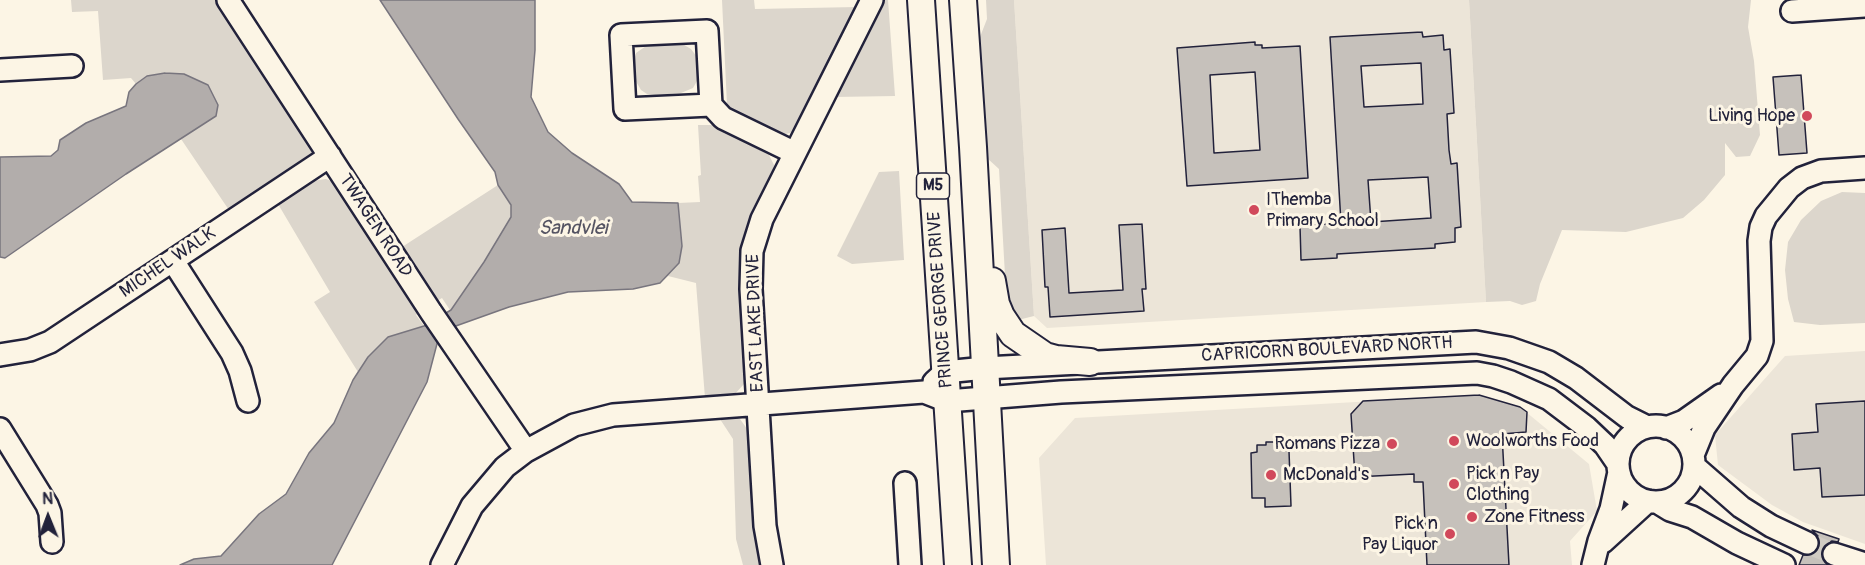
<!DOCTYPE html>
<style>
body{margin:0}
#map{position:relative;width:1865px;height:565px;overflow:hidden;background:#fcf5e5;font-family:Pangolin,sans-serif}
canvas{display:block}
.north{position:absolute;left:18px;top:487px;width:60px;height:60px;-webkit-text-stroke:4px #fcf5e5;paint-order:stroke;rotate:359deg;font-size:16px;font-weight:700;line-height:24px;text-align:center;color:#22223b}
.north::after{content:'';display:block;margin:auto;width:21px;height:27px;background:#22223b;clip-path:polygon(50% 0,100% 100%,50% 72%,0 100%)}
</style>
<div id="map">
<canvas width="1865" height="565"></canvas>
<div class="north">N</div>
</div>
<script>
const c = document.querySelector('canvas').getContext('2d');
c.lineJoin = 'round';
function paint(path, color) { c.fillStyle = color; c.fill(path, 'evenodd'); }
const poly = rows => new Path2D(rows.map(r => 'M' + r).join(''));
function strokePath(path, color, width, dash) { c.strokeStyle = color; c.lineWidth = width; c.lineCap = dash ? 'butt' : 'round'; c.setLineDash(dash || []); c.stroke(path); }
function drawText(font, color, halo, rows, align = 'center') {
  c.font = font + ' Pangolin,sans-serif'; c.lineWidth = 6; c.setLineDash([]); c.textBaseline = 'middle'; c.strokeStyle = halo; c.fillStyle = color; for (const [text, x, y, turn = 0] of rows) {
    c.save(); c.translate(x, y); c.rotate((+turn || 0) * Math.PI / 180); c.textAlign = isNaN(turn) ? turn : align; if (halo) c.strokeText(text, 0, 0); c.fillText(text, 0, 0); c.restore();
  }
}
const built = poly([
 [1014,0,1469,0,1486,302,1047,328,1034,316],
 [1865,351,1865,544,1803,522,1772,505,1718,465,1715,435,1785,356],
 [1479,395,1520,407,1589,464,1597,511,1570,541,1572,565,1046,565,1039,458,1075,418]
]);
const green = poly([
 [71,0,228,0,330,156,235,219,181,139,126,174,5,258,0,257,0,157,51,156,58,150,60,140,86,123,126,106,129,92,136,84,131,78,103,80,98,11,72,12],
 [380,0,535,0,535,50,531,97,548,132,572,153,619,184,632,202,678,203,700,202,698,176,701,175,698,125,714,125,769,155,774,165,773,176,753,219,744,384,734,395,705,398,696,283,668,276,660,283,634,289,568,292,509,307,463,322,453,327,438,340,427,382,332,565,180,565,194,559,221,556,259,514,286,494,309,453,334,423,358,372,314,302,330,292,278,204,312,181,326,179,336,183,421,311,416,315,424,326,450,310,442,298,437,301,402,247,498,185,495,172,458,119],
 [722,0,754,0,755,9,857,7,798,127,790,133,781,135,734,113,727,105],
 [884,0,888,0,895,96,834,97],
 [986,0,1014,0,1034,316,1018,320,1011,308,1006,293,999,169,987,158,981,143,977,83,980,37,987,19],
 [1469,0,1751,0,1748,27,1754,61,1760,135,1750,156,1736,157,1725,143,1725,175,1704,200,1683,218,1626,232,1562,230,1540,284,1536,301,1522,305,1510,301,1486,302],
 [679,42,691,49,697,57,697,81,693,88,681,93,655,95,647,94,641,90,634,78,633,63,636,53,649,44],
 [899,171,904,260,852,264,837,256,879,172],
 [1842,192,1865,193,1865,323,1820,325,1794,322,1788,299,1785,270,1788,242,1801,220,1821,201],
 [718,416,735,417,740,419,750,433,756,539,762,565,743,565,736,539,733,439]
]);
const water = poly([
 [380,0,535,0,535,50,531,97,548,132,572,153,619,184,632,202,678,203,682,246,679,263,660,283,633,289,568,292,509,307,453,327,438,340,427,382,332,565,180,565,194,559,221,556,259,514,286,494,309,453,334,423,353,380,368,357,388,337,424,326,451,310,484,262,511,217,511,205,498,185,495,172,458,119,380,0],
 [165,73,184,74,208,85,218,105,216,116,126,174,5,258,0,257,0,157,51,156,58,150,60,140,86,123,126,106,129,92,136,84,147,76,165,73]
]);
const building = poly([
 [1422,32,1423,37,1443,35,1444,50,1450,49,1454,113,1447,114,1449,150,1451,164,1457,163,1461,227,1455,228,1455,242,1435,244,1435,248,1337,254,1337,258,1301,260,1300,226,1341,223,1330,37,1422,32],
 [1421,63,1423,104,1364,107,1361,66,1421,63],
 [1428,177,1431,218,1371,222,1368,180,1428,177],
 [1255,42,1255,45,1262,45,1262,48,1300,46,1308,178,1187,186,1177,48,1255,42],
 [1255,72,1260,150,1214,153,1210,75,1255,72],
 [1801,75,1807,153,1779,155,1773,77,1801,75],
 [1142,224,1146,289,1142,289,1144,311,1050,317,1048,287,1045,287,1042,230,1065,228,1069,293,1123,290,1119,225,1142,224],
 [1479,395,1520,407,1527,412,1526,432,1502,434,1509,565,1427,565,1423,482,1414,482,1414,474,1355,477,1351,414,1363,401,1479,395],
 [1865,401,1865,495,1822,497,1820,468,1794,470,1792,434,1818,432,1816,404,1865,401],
 [1266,442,1280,442,1280,446,1286,446,1286,451,1289,451,1291,506,1265,507,1265,498,1252,498,1251,453,1257,452,1257,445,1266,445,1266,442],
 [1812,530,1839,539,1838,542,1832,541,1826,544,1822,550,1822,557,1828,565,1799,565,1803,555,1814,554,1819,548,1818,536,1812,530]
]);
const minorTunnel = poly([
 [1807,543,1834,554]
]);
const minor = poly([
 [228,0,431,312,526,451],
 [1792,11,1865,6],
 [0,70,72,66],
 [711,105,625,109,621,35,707,31,711,105,723,118,795,153],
 [173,261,232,353,240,371,248,401],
 [0,355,30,350,50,342,330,156],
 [934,382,945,372,985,368,1476,342,1509,348,1549,362,1576,378,1627,417,1647,427],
 '1618 464a38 38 0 1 1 76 0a38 38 0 1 1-76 0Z',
 [1666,428,1684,421,1721,395],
 [0,429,47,505,50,513,52,542],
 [1693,455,1704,428,1733,385,1757,356,1762,341,1759,241,1761,227,1766,216,1789,188,1802,178,1821,171,1865,168],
 [1694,466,1741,507,1771,526,1807,543],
 [905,483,910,565],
 [1657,502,1670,510,1692,517,1737,543,1784,565],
 [1603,542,1648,501],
 [1834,554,1865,564],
 [442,565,472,506,505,467,526,451,574,425,613,415,924,392,947,401,1061,392,1477,373,1493,376,1511,382,1549,399,1586,427,1605,445,1618,464],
 [772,565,765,526,751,289,752,251,762,219,872,0],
 [1593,565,1599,541,1611,509,1619,472]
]);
const major = poly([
 [921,0,958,565],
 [963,0,973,147,996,565],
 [992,281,996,304,1001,316,1013,334,1045,356,1056,359,1090,362]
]);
const markers = [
 [1807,116,6,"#d1495b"],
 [1254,210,6,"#d1495b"],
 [1454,441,6,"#d1495b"],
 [1392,444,6,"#d1495b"],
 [1271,475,6,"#d1495b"],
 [1454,484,6,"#d1495b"],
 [1472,517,6,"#d1495b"],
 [1450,534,6,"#d1495b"]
];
const shields = [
 [933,186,33]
];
const shieldNames = [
 ["M5",933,186]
];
const poiNames = [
 ["Living Hope",1795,116,"right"],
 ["IThemba",1266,200],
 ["Primary School",1266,221],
 ["Woolworths Food",1466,441],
 ["Romans Pizza",1380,444,"right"],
 ["Pick n Pay",1466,474],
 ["Clothing",1466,495],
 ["McDonald's",1283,475],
 ["Zone Fitness",1484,517],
 ["Pick n",1438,524,"right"],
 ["Pay Liquor",1438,545,"right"]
];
const streetNames = [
 ["TWAGEN ROAD",375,226,57],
 ["MICHEL WALK",168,263,-34],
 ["PRINCE GEORGE DRIVE",941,300,-94],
 ["EAST LAKE DRIVE",756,323,-92],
 ["CAPRICORN BOULEVARD NORTH",1327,350,-3]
];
const waterNames = [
 ["Sandvlei",573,229]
];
paint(built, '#ece5d8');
paint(green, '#dcd6cc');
paint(water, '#b2adab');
strokePath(water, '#78757e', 1.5);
paint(building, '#c6c1bb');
strokePath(building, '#22223b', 1.5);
strokePath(minorTunnel, '#d0cbc3', 21, [21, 10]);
strokePath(minor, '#22223b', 26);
strokePath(major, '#22223b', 30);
strokePath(minor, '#fcf5e5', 21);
strokePath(major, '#fcf5e5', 26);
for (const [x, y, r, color] of markers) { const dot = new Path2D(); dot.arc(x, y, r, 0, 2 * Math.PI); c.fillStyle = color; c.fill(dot); strokePath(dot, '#fcf5e5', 2); }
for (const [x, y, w] of shields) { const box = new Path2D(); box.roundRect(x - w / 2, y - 13, w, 26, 4.5); c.fillStyle = '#fcf5e5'; c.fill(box); strokePath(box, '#22223b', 1.5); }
drawText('bold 16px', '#22223b', null, shieldNames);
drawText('18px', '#22223b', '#fcf5e5', poiNames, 'left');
drawText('18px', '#22223b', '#fcf5e5', streetNames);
drawText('italic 20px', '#545362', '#fcf5e5', waterNames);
</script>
